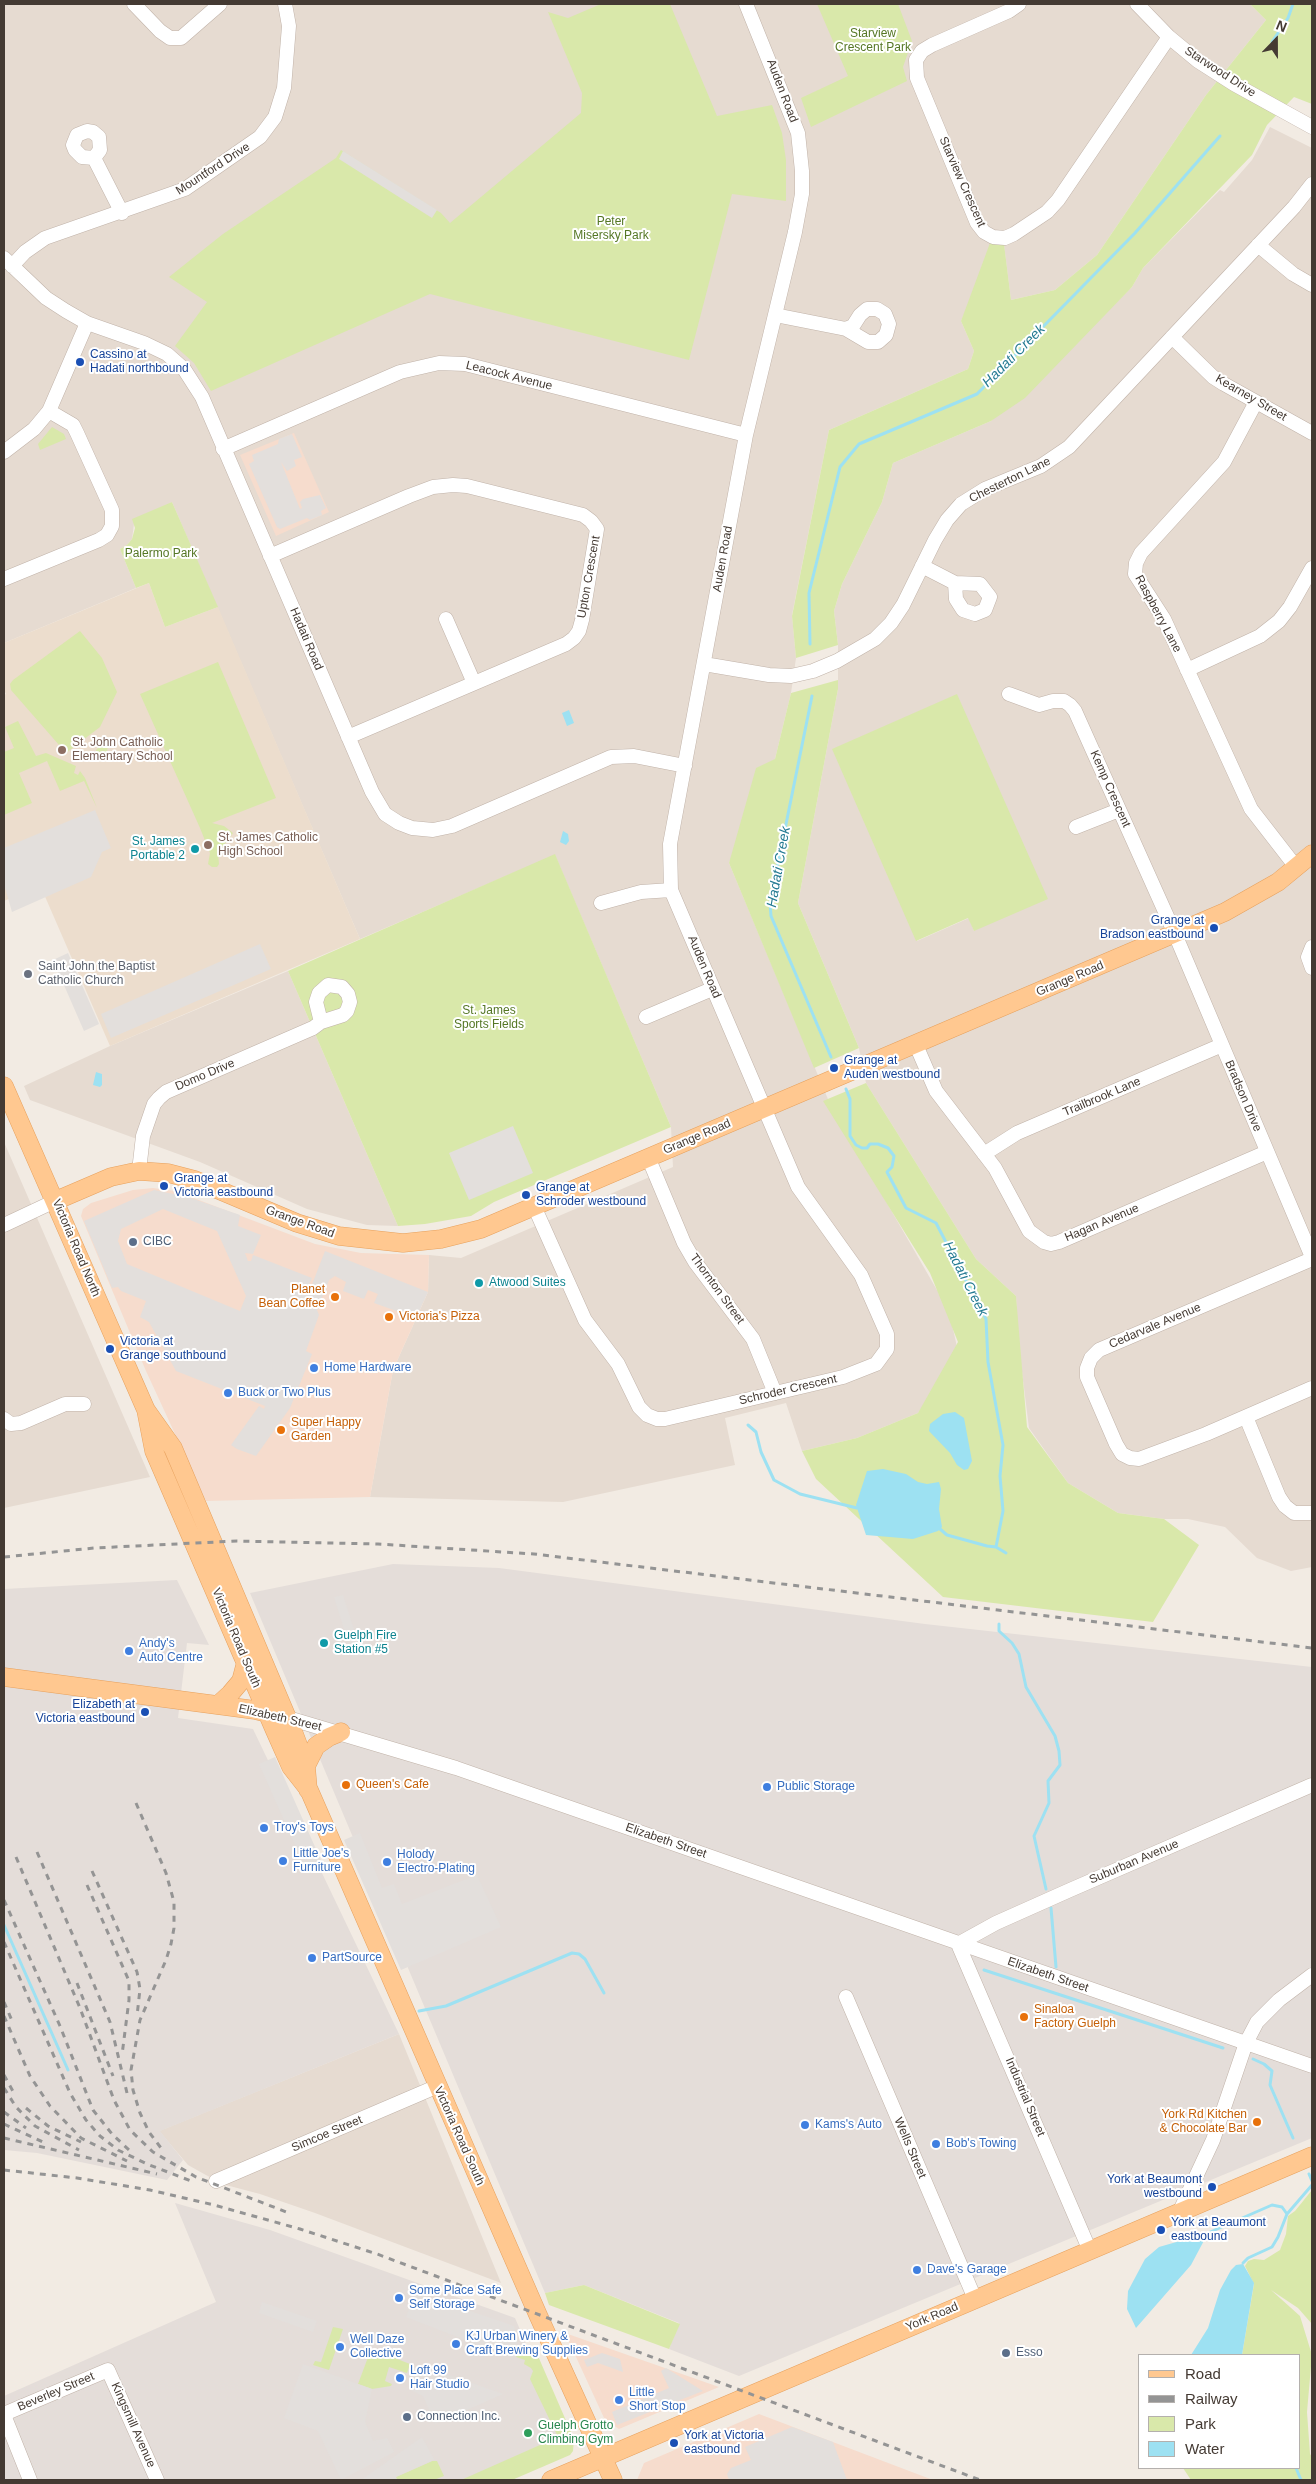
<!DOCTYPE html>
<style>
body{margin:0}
#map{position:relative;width:1316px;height:2484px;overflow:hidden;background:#f2ebe3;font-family:Helvetica,sans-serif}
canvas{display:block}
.frame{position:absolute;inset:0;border:5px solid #443a33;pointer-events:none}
.legend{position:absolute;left:1138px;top:2354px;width:162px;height:115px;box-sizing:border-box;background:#fff;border:1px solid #b4b0ad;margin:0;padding:6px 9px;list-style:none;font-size:15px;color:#443a33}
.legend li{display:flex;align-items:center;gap:10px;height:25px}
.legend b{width:25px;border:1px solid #b4b0ad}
.north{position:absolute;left:1251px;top:15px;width:50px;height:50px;-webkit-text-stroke:4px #fff;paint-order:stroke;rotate:22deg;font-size:14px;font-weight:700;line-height:20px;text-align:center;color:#443a33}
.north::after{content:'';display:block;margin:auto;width:18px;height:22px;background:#443a33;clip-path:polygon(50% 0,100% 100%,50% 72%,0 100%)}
</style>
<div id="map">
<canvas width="1316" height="2484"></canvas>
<div class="frame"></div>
<ul class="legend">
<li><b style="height:6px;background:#ffc890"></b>Road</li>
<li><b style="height:6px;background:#949494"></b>Railway</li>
<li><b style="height:14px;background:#d9e8aa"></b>Park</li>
<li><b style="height:14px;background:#9de1f2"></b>Water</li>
</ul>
<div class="north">N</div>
</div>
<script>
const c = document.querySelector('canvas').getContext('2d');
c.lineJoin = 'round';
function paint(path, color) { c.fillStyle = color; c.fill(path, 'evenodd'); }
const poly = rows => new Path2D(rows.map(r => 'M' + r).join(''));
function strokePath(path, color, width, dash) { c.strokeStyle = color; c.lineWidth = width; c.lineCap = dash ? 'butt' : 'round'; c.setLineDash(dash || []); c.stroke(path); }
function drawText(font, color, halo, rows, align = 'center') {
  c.font = font + ' Helvetica,sans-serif'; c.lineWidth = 4; c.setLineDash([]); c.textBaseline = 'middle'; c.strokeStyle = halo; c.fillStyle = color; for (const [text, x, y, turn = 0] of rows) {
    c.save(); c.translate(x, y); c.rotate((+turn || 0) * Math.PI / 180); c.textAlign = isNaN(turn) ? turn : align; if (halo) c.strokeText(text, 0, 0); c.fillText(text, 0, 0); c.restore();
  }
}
const residential = poly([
 [4,4,1250,4,1266,20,1206,95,1097,255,1055,290,1011,300,1004,244,997,245,961,321,974,351,968,369,829,430,792,615,796,658,791,693,775,759,729,863,830,1104,949,1311,959,1356,918,1413,857,1438,802,1451,786,1403,725,1418,735,1465,563,1502,370,1497,393,1370,428,1292,429,1255,461,1258,673,1167,671,1127,555,855,360,939,172,502,134,524,132,539,127,545,120,549,136,588,4,643],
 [1270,127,1312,148,1312,1567,1291,1571,1257,1558,1225,1527,1188,1519,1164,1519,1118,1513,1068,1483,1029,1428,1018,1340,1016,1296,976,1259,866,1083,859,1048,798,903,838,689,838,645,834,611,842,584,882,502,893,463,991,421,1132,287,1143,268,1220,190,1224,192,1252,160],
 [957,694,974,931,969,918,917,941],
 [288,971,398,1226,367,1225,307,1209,200,1162,30,1100,24,1086,110,1046],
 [4,1142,150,1477,4,1508],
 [399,2034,501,2283,315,2213,260,2194,222,2184,188,2165,159,2131]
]);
const commercial = poly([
 [294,433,329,512,276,536,240,455],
 [153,1188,175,1191,315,1244,361,1253,429,1255,428,1292,393,1370,370,1497,206,1501,146,1371,81,1216,83,1209,91,1203,133,1190],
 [565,2333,719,2387,619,2429,605,2420],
 [759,2414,933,2480,637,2480,644,2463]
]);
const industrial = poly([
 [393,1564,499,1568,925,1624,1312,1667,1312,2138,739,2376,669,2349,679,2323,584,2285,545,2293,250,1593],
 [177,1580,209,1645,187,1643,178,1718,253,1729,399,2034,160,2131,183,2160,167,2180,37,2153,4,2150,4,1589],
 [175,2203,270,2230,515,2318,571,2448,507,2480,4,2480,4,2396,216,2302]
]);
const education = poly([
 [149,583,165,627,218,607,360,939,110,1046,40,885,4,901,4,695,6,694,4,690,4,643]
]);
const green = poly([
 [601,4,670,4,717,116,772,105,782,133,786,160,786,201,732,194,689,360,430,294,211,391,194,363,175,346,207,302,169,277,223,234,336,158,341,150,441,213,450,223,581,113,582,93,548,12,568,18],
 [817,4,898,4,912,41,903,67,907,81,811,127,801,98,848,76],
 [1250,4,1312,4,1312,104,1294,97,1267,125,1252,155,1143,268,1132,287,1025,398,991,421,893,463,882,502,842,584,834,611,838,645,796,658,792,616,829,430,968,369,974,351,961,321,990,243,1004,244,1011,300,1055,290,1097,255,1206,95,1266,20],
 [52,427,64,434,66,439,40,450,38,444],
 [172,502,218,607,165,627,149,583,136,588,120,549,127,545,132,539,135,528,132,519],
 [80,631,102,658,117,692,100,727,66,753,11,690,10,684,13,680],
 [218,662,276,798,212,823,224,826,233,833,218,853,219,864,217,867,212,867,208,864,210,853,200,828,140,694],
 [838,680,838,689,798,903,859,1048,814,1068,729,863,756,768,775,759,791,693],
 [957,694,1048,899,974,931,968,918,916,941,832,749],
 [18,721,36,756,46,753,76,766,74,773,78,775,80,771,85,778,97,808,84,781,60,791,47,761,19,773,32,803,4,815,4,752,14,748,5,727],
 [104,742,108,743,107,753,101,757,97,755,96,750],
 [555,854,671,1127,494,1202,471,1216,425,1224,398,1226,288,971],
 [866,1083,976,1259,1016,1296,1027,1427,1068,1483,1118,1513,1164,1519,1199,1545,1153,1622,943,1597,816,1479,802,1451,857,1438,918,1413,958,1342,930,1273,823,1101],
 [1312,2190,1312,2324,1298,2308,1271,2290,1300,2316,1312,2355,1307,2412,1310,2454,1312,2457,1312,2480,1191,2480,1183,2468,1300,2468,1300,2355,1242,2355,1254,2284,1245,2266,1248,2261,1254,2259,1264,2260,1280,2250,1286,2234,1288,2216,1295,2211],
 [584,2285,680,2324,669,2349,549,2305,545,2293],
 [333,2327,343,2329,329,2370,313,2365,315,2361,321,2362],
 [374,2350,410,2364,407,2373,389,2367,385,2381,392,2384,391,2386,372,2389,358,2384,370,2352],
 [519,2351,538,2356,574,2439,573,2451,570,2455,512,2480,461,2480,558,2437,530,2379,533,2371,531,2368,524,2364,525,2360,516,2357],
 [432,2461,437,2461,444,2476,434,2480,397,2480,396,2477]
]);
const parking = poly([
 [343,151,437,210,432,218,339,159],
 [292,434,302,457,294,460,296,466,287,471,281,462,300,509,302,508,300,502,303,499,320,495,326,508,321,511,322,515,310,520,307,518,280,529,277,527,249,464,254,461,252,455,278,444,279,439],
 [95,810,111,848,102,852,91,877,12,912,4,884,4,848],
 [260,944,271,969,111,1038,101,1014],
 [68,953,99,1024,84,1031,53,960],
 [513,1126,533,1173,469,1200,449,1153],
 [154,1190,188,1197,240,1215,238,1226,261,1235,253,1254,245,1253,248,1261,251,1261,253,1255,312,1278,309,1284,311,1287,325,1251,428,1292,416,1318,374,1303,378,1294,368,1290,364,1299,343,1291,346,1282,335,1276,329,1280,317,1310,319,1315,306,1351,312,1354,290,1408,256,1456,237,1449,231,1445,259,1406,264,1409,265,1406,176,1371,149,1322,140,1317,146,1301,121,1291,118,1287,112,1288,84,1221],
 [163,1209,217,1231,246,1296,240,1311,127,1264,118,1241,121,1229],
 [343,1595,362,1655,353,1658,334,1597],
 [275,1757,324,1867,308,1874,259,1764],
 [360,1833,382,1888,394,1884,402,1904,477,1875,501,1927,401,1970,344,1840],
 [415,2292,514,2326,518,2339,512,2358,406,2317],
 [262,2302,317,2321,313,2332,259,2313],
 [602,2353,620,2359,623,2372,598,2363,587,2367,584,2360],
 [303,2364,372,2389,365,2422,373,2441,387,2438,394,2452,341,2480,318,2431,284,2418],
 [418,2364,503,2394,435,2424,423,2396,410,2390],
 [666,2368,703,2391,617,2425,612,2412,669,2388,661,2371],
 [792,2427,833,2442,847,2480,729,2480,727,2474,731,2468,751,2460,745,2447],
 [422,2437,434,2459,432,2461,396,2477,397,2480,361,2480]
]);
const water = poly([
 [569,710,574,723,567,726,562,713],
 [563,831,568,834,569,841,566,845,560,842],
 [96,1072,102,1074,102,1085,100,1087,93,1085],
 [955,1412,964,1418,972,1461,968,1469,964,1470,957,1465,950,1453,929,1431,930,1424,943,1414],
 [883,1469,906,1474,918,1482,927,1484,939,1482,941,1489,939,1509,942,1527,938,1531,913,1539,866,1535,856,1505,867,1471],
 [1208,2233,1191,2265,1136,2328,1127,2309,1128,2291,1145,2259,1159,2247],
 [1243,2264,1254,2283,1242,2355,1191,2355,1208,2328,1220,2290,1231,2270,1236,2265]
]);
const stream = poly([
 [1272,42,1288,18,1293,4],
 [810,644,809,593,840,467,859,444,977,394,1135,233,1220,136],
 [812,696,770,903,771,916,831,1057],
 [846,1089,850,1099,850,1136,856,1145,862,1148,867,1148,870,1144,878,1144,888,1148,894,1156,892,1167,887,1172,906,1208,936,1223,986,1319,988,1362,1003,1445,1000,1476,1003,1511,996,1547,1006,1553],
 [748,1425,756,1432,761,1452,774,1480,800,1494,857,1508],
 [940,1529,947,1535,987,1546,996,1547],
 [999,1624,999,1631,1012,1643,1019,1654,1026,1687,1055,1736,1059,1751,1060,1765,1048,1781,1049,1803,1034,1836,1046,1889],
 [1051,1908,1056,1967],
 [4,1925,68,2070],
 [984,1970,1223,2048],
 [419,2011,446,2006,572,1953,579,1954,585,1959,604,1993],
 [1253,2059,1264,2064,1272,2071,1270,2085,1293,2138],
 [1309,2174,1312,2181],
 [1208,2233,1272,2205,1282,2207,1287,2214],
 [1243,2263,1248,2258,1272,2247,1278,2237,1287,2214,1312,2185],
 [1296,2468,1301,2480]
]);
const minor = poly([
 [134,4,160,31,170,38,181,38,220,4],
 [1019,4,1009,11,932,45,922,51,916,60,917,78,977,223,984,232,993,237,1005,238,1014,234,1047,212,1058,200,1169,37],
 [1137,4,1169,37,1198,61,1234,84,1312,127],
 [94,158,82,157,75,150,73,145,77,135,87,131,93,132,99,137,100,150,94,158,122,213],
 [1258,245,1293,274,1312,285],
 [4,258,46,298,66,311,87,323,144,343,167,354,184,369,202,397,372,792,385,814,399,823,412,828,433,830,452,826,611,757,634,756,685,766],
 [12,266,25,252,45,238,185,189,260,137,275,117,284,88,289,26,285,4],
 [775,315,846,329,868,342,878,342,886,335,889,324,885,314,877,309,867,309,860,315,853,326,846,329],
 [1172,337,1213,377,1224,384,1312,433],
 [1256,402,1224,462,1141,553,1136,563,1135,574,1164,619,1251,809,1296,867],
 [223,449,400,372,439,363,465,364,746,435],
 [4,452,34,429,49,411,87,323],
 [270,556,409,496,433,487,453,485,467,486,583,515,591,521,597,529,582,620,579,631,574,638,566,644,348,737],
 [922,566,955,583,980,584,990,597,985,610,975,614,963,610,956,599,955,583],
 [4,579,99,540,107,535,112,526,112,510,77,433,73,425,49,411],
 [446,619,474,683],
 [704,664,769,675,791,676,813,671,837,661,875,639,891,623,903,605,935,540,947,520,961,504,985,489,1041,466,1069,447,1294,207,1312,184],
 [1187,670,1260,636,1279,621,1290,607,1312,568],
 [1009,694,1039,705,1053,701,1064,701,1070,705,1075,711,1175,934,1312,1257],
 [1076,827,1119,810],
 [601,903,641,892,671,890],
 [1312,947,1308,957,1312,968],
 [646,1017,712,989],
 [916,1045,936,1091,995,1168,1029,1231,1044,1242,1051,1244,1059,1242,1267,1152],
 [984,1154,1017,1133,1222,1045],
 [648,1157,684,1243,695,1262,753,1339,775,1393],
 [139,1171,143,1136,154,1104,159,1098,166,1092,313,1028,321,1022,343,1015,347,1011,350,1002,348,994,342,987,328,985,319,993,316,1002,321,1022],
 [534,1206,585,1320,618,1364,639,1407,647,1415,657,1419,665,1419,843,1377,876,1364,887,1349,887,1334,861,1275,798,1187,671,890,670,844,746,435,795,232,802,194,802,171,798,133,746,4],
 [4,1225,55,1201],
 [1312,1259,1099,1350,1091,1358,1087,1368,1087,1377,1116,1444,1122,1454,1130,1458,1139,1459,1206,1434,1312,1388],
 [1246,1417,1279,1497,1285,1506,1294,1513,1312,1513],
 [4,1419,11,1424,21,1423,65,1404,84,1404],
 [288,1718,456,1768,1312,2066],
 [958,1944,996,1923,1070,1890,1312,1785],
 [958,1944,1090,2251],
 [846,1997,975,2299],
 [216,2181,438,2086],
 [1179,2213,1213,2140,1246,2043,1257,2022,1279,2000,1312,1975],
 [4,2414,108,2370,157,2480],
 [4,2415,30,2480]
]);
const major = poly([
 [4,1086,146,1410,173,1448,294,1734,306,1766,308,1790],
 [55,1201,111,1177,139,1171,168,1173,195,1180,297,1223,339,1236,403,1243,441,1239,481,1229,1225,912,1278,882,1312,854],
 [146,1410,154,1451,275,1731,291,1767,309,1790,538,2315,613,2480],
 [4,1677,255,1710,275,1715],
 [218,1705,230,1694,241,1681,246,1662],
 [306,1766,316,1746,329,1737,341,1732],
 [551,2480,1312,2156]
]);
const rail = poly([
 [4,1557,94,1548,237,1541,378,1544,534,1554,1312,1648],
 [136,1803,166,1873,174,1902,174,1928,171,1944,166,1960,140,2020,131,2070,133,2090,140,2113,149,2132,164,2152],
 [37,1852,110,2022,127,2093],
 [16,1857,80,2008,114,2100,130,2130,153,2152,196,2177,289,2213],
 [92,1871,137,1972,140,1989,137,2016],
 [87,1885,129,1981,129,2000,122,2055],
 [4,1900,60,2026,93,2110,112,2134,129,2150],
 [4,1942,70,2093,86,2120,100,2136,118,2150,147,2164,191,2181],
 [77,1983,113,2076],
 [4,2002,13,2023],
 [4,2016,30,2076,50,2106,81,2138,127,2161],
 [4,2075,15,2095],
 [4,2088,16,2107,35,2126,79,2150],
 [26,2108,48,2126,81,2142],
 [4,2112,26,2128],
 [4,2124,43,2142],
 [4,2138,157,2174],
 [4,2170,77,2178,150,2190,214,2205,300,2229,377,2254,980,2480]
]);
const markers = [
 [80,362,5,"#1a4fb4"],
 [62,750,5,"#8d6e63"],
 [208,845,5,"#8d6e63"],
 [195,849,5,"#0f9aa8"],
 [1214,928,5,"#1a4fb4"],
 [28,974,5,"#6b7280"],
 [834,1068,5,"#1a4fb4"],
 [164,1186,5,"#1a4fb4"],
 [526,1195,5,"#1a4fb4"],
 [133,1242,5,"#5c6f8a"],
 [479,1283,5,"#0f9aa8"],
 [335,1297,5,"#e8710a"],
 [389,1317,5,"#e8710a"],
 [110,1349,5,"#1a4fb4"],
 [314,1368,5,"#3f7fe0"],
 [228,1393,5,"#3f7fe0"],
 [281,1430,5,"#e8710a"],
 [324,1643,5,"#0f9aa8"],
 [129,1651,5,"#3f7fe0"],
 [145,1712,5,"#1a4fb4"],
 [346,1785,5,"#e8710a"],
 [767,1787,5,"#3f7fe0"],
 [264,1828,5,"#3f7fe0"],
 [283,1861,5,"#3f7fe0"],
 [387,1862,5,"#3f7fe0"],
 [312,1958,5,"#3f7fe0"],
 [1024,2017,5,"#e8710a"],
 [1257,2122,5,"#e8710a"],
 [805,2125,5,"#3f7fe0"],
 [936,2144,5,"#3f7fe0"],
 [1212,2187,5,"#1a4fb4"],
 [1161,2230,5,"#1a4fb4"],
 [917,2270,5,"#3f7fe0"],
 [399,2298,5,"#3f7fe0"],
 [456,2344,5,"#3f7fe0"],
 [340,2347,5,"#3f7fe0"],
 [1006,2353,5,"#5c6f8a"],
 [400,2378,5,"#3f7fe0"],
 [619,2400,5,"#3f7fe0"],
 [407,2417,5,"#5c6f8a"],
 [528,2433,5,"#2e9e5b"],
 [674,2443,5,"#1a4fb4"]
];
const parkNames = [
 ["Starview",873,34],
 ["Crescent Park",873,48],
 ["Peter",611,222],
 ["Misersky Park",611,236],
 ["Palermo Park",161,554],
 ["St. James",489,1011],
 ["Sports Fields",489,1025]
];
const streetNames = [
 ["Starwood Drive",1220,72,33],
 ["Auden Road",782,91,69],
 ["Mountford Drive",213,169,-33],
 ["Starview Crescent",962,182,66],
 ["Leacock Avenue",509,376,14],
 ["Kearney Street",1251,398,30],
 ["Chesterton Lane",1010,480,-26],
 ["Auden Road",723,559,-80],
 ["Upton Crescent",589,577,-80],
 ["Raspberry Lane",1158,614,62],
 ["Hadati Road",306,639,67],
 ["Kemp Crescent",1110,789,66],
 ["Auden Road",704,967,67],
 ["Grange Road",1070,979,-23],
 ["Domo Drive",205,1075,-23],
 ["Bradson Drive",1243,1096,67],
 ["Trailbrook Lane",1102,1097,-23],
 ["Grange Road",697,1137,-23],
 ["Grange Road",300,1222,20],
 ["Hagan Avenue",1102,1223,-23],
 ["Victoria Road North",76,1248,67],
 ["Thornton Street",717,1289,54],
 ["Cedarvale Avenue",1155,1326,-23],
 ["Schroder Crescent",788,1390,-13],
 ["Victoria Road South",236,1638,67],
 ["Elizabeth Street",280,1718,13],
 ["Elizabeth Street",666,1841,19],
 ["Suburban Avenue",1134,1862,-23],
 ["Elizabeth Street",1048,1975,19],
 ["Industrial Street",1025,2097,67],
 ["Simcoe Street",327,2134,-23],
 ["Victoria Road South",459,2136,66],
 ["Wells Street",910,2148,67],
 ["York Road",932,2317,-23],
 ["Beverley Street",56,2392,-23],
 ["Kingsmill Avenue",133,2425,66]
];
const transitNames = [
 ["Cassino at",90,355],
 ["Hadati northbound",90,369],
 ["Grange at",1204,921,"right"],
 ["Bradson eastbound",1204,935,"right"],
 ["Grange at",844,1061],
 ["Auden westbound",844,1075],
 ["Grange at",174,1179],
 ["Victoria eastbound",174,1193],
 ["Grange at",536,1188],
 ["Schroder westbound",536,1202],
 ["Victoria at",120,1342],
 ["Grange southbound",120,1356],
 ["Elizabeth at",135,1705,"right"],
 ["Victoria eastbound",135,1719,"right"],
 ["York at Beaumont",1202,2180,"right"],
 ["westbound",1202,2194,"right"],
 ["York at Beaumont",1171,2223],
 ["eastbound",1171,2237],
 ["York at Victoria",684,2436],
 ["eastbound",684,2450]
];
const educationNames = [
 ["St. John Catholic",72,743],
 ["Elementary School",72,757],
 ["St. James Catholic",218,838],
 ["High School",218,852]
];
const cultureNames = [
 ["St. James",185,842,"right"],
 ["Portable 2",185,856,"right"],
 ["Atwood Suites",489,1283],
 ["Guelph Fire",334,1636],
 ["Station #5",334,1650]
];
const worshipNames = [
 ["Saint John the Baptist",38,967],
 ["Catholic Church",38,981]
];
const serviceNames = [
 ["CIBC",143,1242],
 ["Esso",1016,2353],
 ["Connection Inc.",417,2417]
];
const foodNames = [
 ["Planet",325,1290,"right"],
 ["Bean Coffee",325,1304,"right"],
 ["Victoria's Pizza",399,1317],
 ["Super Happy",291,1423],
 ["Garden",291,1437],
 ["Queen's Cafe",356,1785],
 ["Sinaloa",1034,2010],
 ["Factory Guelph",1034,2024],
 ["York Rd Kitchen",1247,2115,"right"],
 ["& Chocolate Bar",1247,2129,"right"]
];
const shopNames = [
 ["Home Hardware",324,1368],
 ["Buck or Two Plus",238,1393],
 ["Andy's",139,1644],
 ["Auto Centre",139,1658],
 ["Public Storage",777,1787],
 ["Troy's Toys",274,1828],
 ["Little Joe's",293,1854],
 ["Furniture",293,1868],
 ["Holody",397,1855],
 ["Electro-Plating",397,1869],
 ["PartSource",322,1958],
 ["Kams's Auto",815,2125],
 ["Bob's Towing",946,2144],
 ["Dave's Garage",927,2270],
 ["Some Place Safe",409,2291],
 ["Self Storage",409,2305],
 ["KJ Urban Winery &",466,2337],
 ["Craft Brewing Supplies",466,2351],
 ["Well Daze",350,2340],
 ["Collective",350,2354],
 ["Loft 99",410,2371],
 ["Hair Studio",410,2385],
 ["Little",629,2393],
 ["Short Stop",629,2407]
];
const leisureNames = [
 ["Guelph Grotto",538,2426],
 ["Climbing Gym",538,2440]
];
const waterNames = [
 ["Hadati Creek",1014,356,-45],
 ["Hadati Creek",779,867,-80],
 ["Hadati Creek",965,1279,63]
];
paint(residential, '#e6dbd1');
paint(commercial, '#f6dccd');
paint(industrial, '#e4ddd9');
paint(education, '#ecddcd');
paint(green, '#d9e8aa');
paint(parking, '#e3dfdc');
paint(water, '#9de1f2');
strokePath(stream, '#9de1f2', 3);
strokePath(minor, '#c1b3a9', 15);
strokePath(major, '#e7a15d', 19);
strokePath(minor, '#fff', 14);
strokePath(major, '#ffc890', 18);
strokePath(rail, '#949494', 3, [6, 6]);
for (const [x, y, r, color] of markers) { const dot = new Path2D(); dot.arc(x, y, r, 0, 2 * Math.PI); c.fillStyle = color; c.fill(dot); strokePath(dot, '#fff', 2); }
drawText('12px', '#557725', '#fff', parkNames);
drawText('12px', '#443a33', '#fff', streetNames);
drawText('12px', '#164399', '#fff', transitNames, 'left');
drawText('12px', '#785e54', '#fff', educationNames, 'left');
drawText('12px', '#0d838f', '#fff', cultureNames, 'left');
drawText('12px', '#5b616d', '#fff', worshipNames, 'left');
drawText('12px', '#4e5e75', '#fff', serviceNames, 'left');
drawText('12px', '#c56008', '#fff', foodNames, 'left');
drawText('12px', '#366cbe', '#fff', shopNames, 'left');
drawText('12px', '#27864d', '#fff', leisureNames, 'left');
drawText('italic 14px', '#257b93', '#fff', waterNames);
</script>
